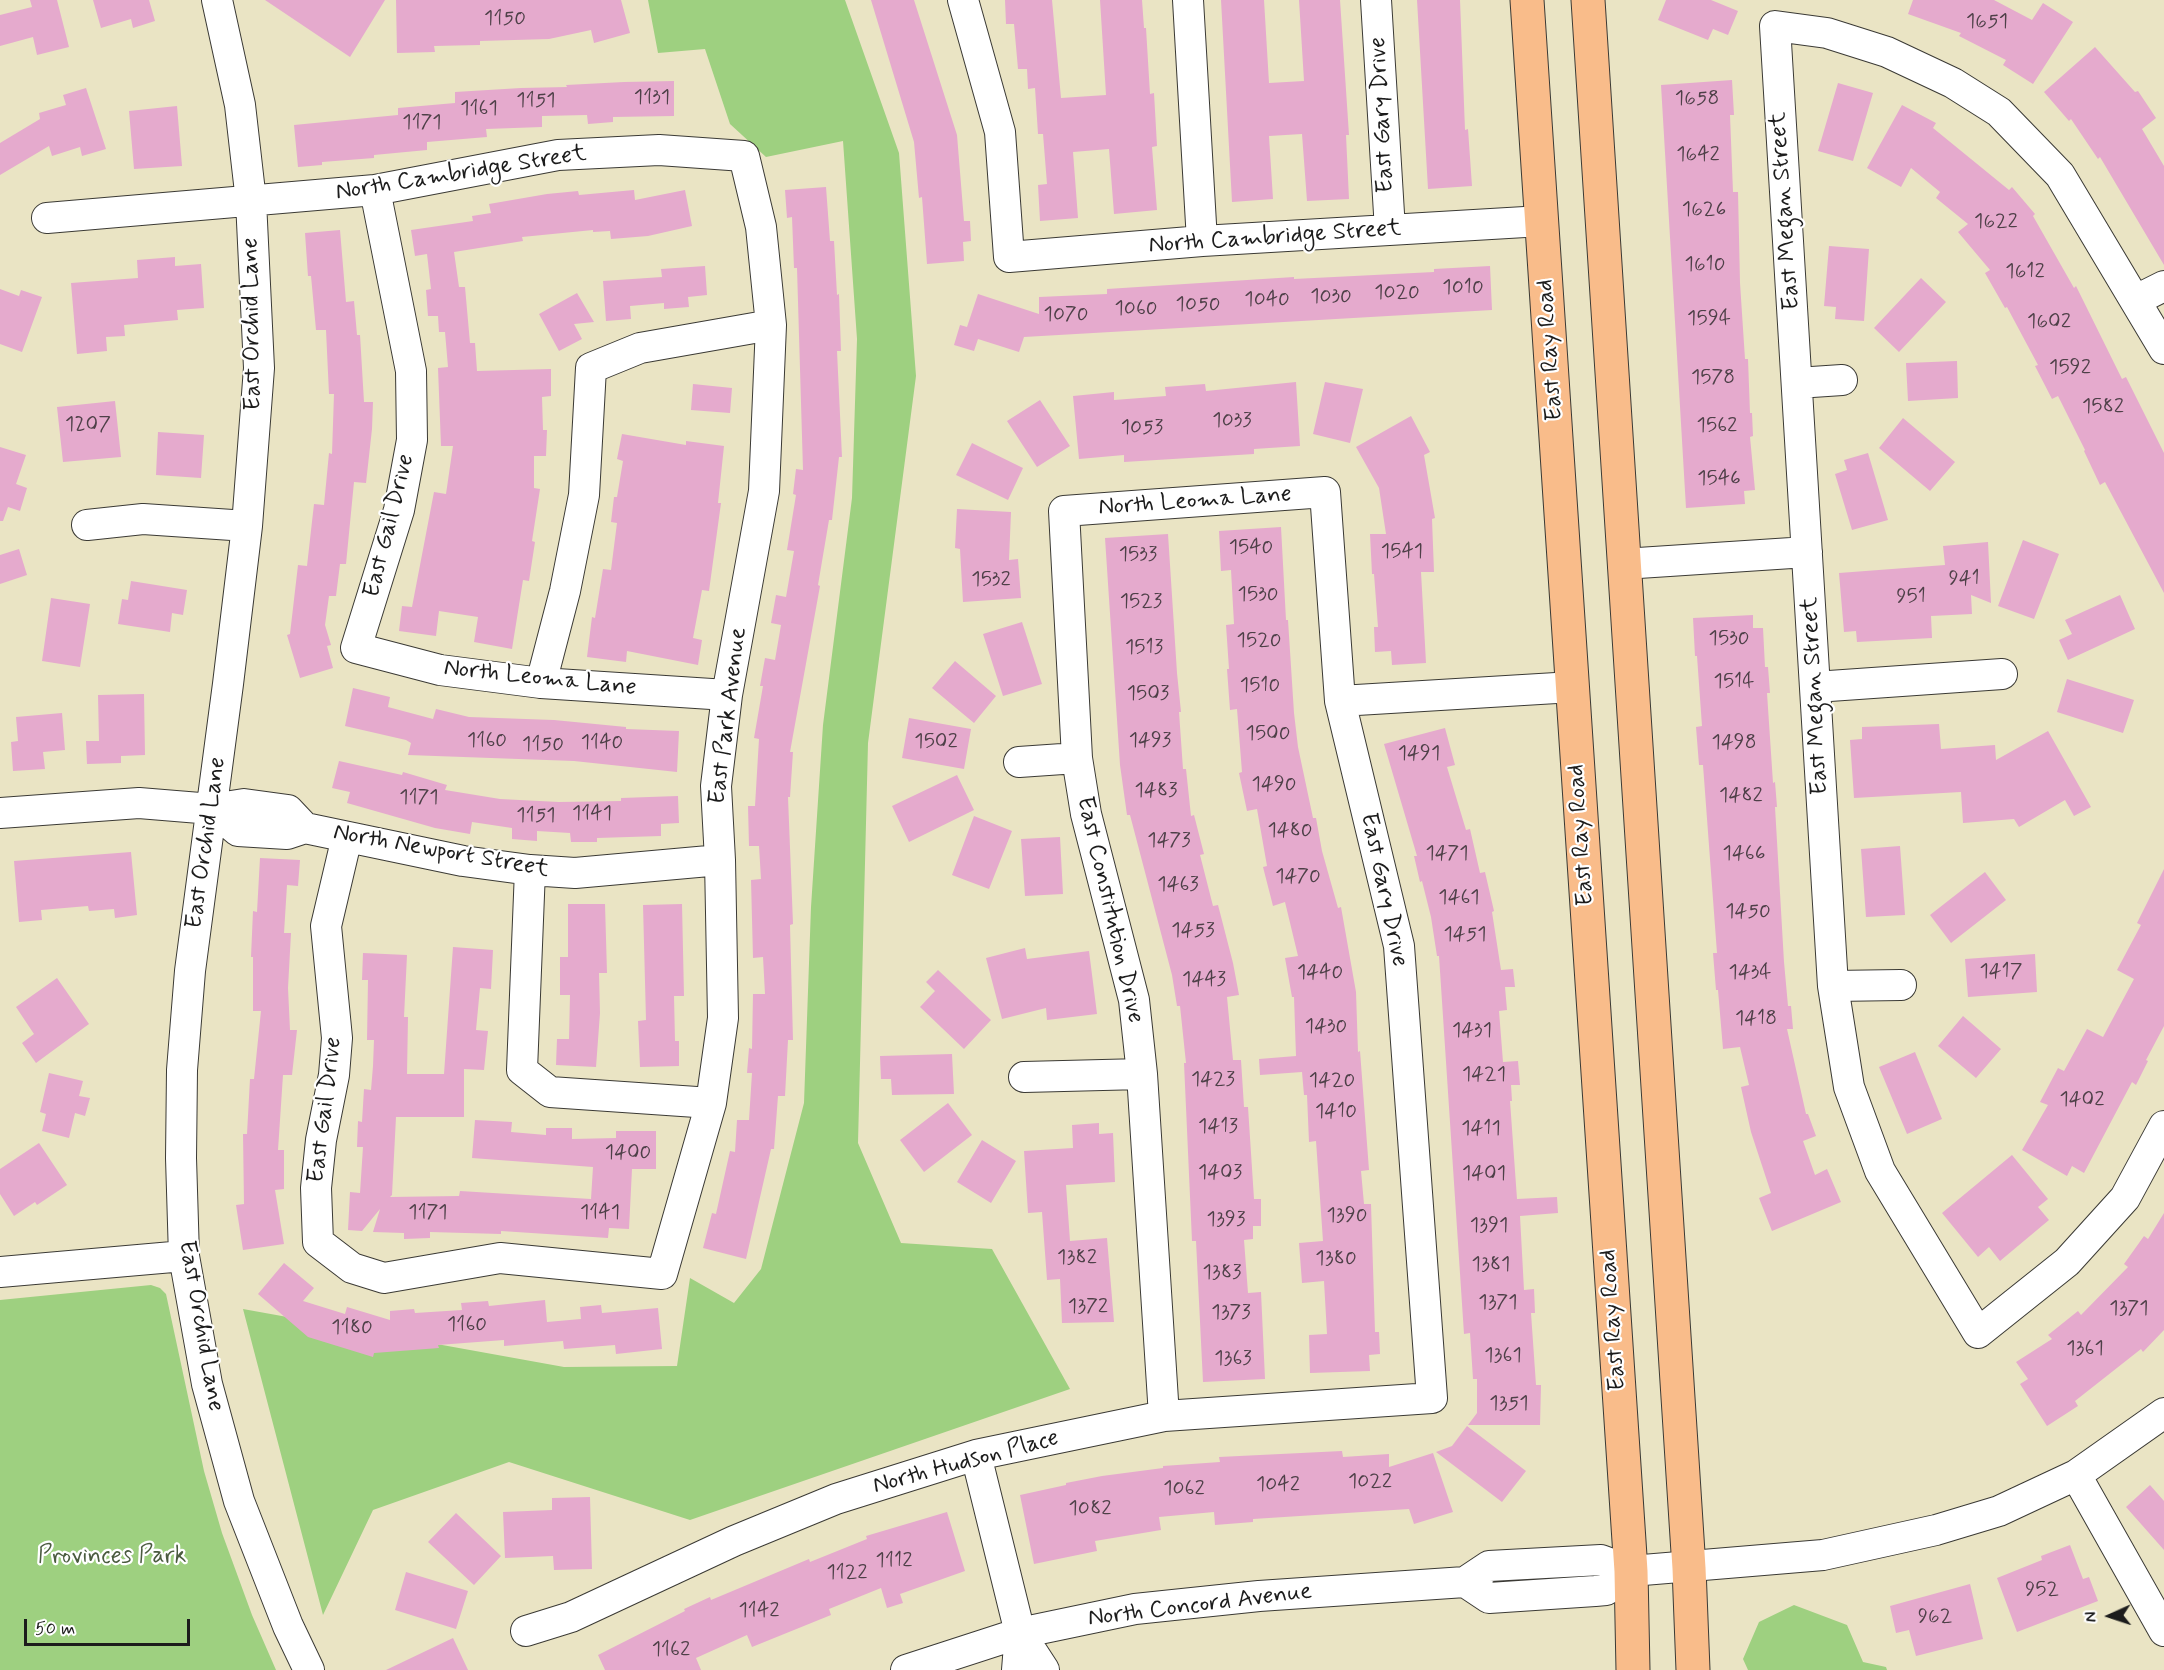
<!DOCTYPE html>
<style>
body{margin:0}
#map{position:relative;width:2164px;height:1670px;overflow:hidden;background:#eae4c4;font-family:Mynerve,sans-serif}
canvas{display:block}
.north{position:absolute;left:2080px;top:1586px;width:60px;height:60px;-webkit-text-stroke:4px #fff;paint-order:stroke;rotate:267deg;font-size:16px;font-weight:700;line-height:24px;text-align:center;color:#1c1c1c}
.north::after{content:'';display:block;margin:auto;width:21px;height:27px;background:#1c1c1c;clip-path:polygon(50% 0,100% 100%,50% 72%,0 100%)}
.scale{position:absolute;left:24px;top:1619px;width:166px;height:27px;box-sizing:border-box;border:3px solid #1c1c1c;border-top:0;padding-left:8px;font-size:18px;line-height:21px;white-space:nowrap;color:#1c1c1c;-webkit-text-stroke:4px #fff;paint-order:stroke}
</style>
<div id="map">
<canvas width="2164" height="1670"></canvas>
<div class="north">N</div>
<div class="scale">50 m</div>
</div>
<script>
const c = document.querySelector('canvas').getContext('2d');
c.lineJoin = 'round';
function paint(path, color) { c.fillStyle = color; c.fill(path, 'evenodd'); }
const poly = rows => new Path2D(rows.map(r => 'M' + r).join(''));
function strokePath(path, color, width, dash) { c.strokeStyle = color; c.lineWidth = width; c.lineCap = dash ? 'butt' : 'round'; c.setLineDash(dash || []); c.stroke(path); }
function drawText(font, color, halo, rows, align = 'center') {
  c.font = font + ' Mynerve,sans-serif'; c.lineWidth = 4.5; c.setLineDash([]); c.textBaseline = 'middle'; c.strokeStyle = halo; c.fillStyle = color; for (const [text, x, y, turn = 0] of rows) {
    c.save(); c.translate(x, y); c.rotate((+turn || 0) * Math.PI / 180); c.textAlign = isNaN(turn) ? turn : align; if (halo) c.strokeText(text, 0, 0); c.fillText(text, 0, 0); c.restore();
  }
}
const green = poly([
 [648,0,845,0,899,153,916,376,868,743,858,1143,901,1243,992,1249,1070,1389,690,1520,509,1462,373,1510,323,1615,243,1309,564,1367,677,1366,690,1278,734,1303,761,1269,804,1103,811,907,823,725,852,498,857,339,843,141,766,157,730,124,705,49,658,53],
 [151,1285,160,1288,166,1294,204,1471,222,1533,252,1615,276,1670,0,1670,0,1300],
 [1794,1605,1847,1625,1863,1662,1886,1667,1887,1670,1748,1670,1743,1659,1759,1622]
]);
const building = poly([
 [30,0,57,0,69,47,37,55,33,37,0,46,0,15,32,7],
 [93,0,149,0,155,21,133,28,131,19,101,28],
 [265,0,385,0,350,57],
 [396,0,621,0,630,33,594,43,591,30,549,39,480,41,480,45,434,46,435,52,397,53],
 [871,0,914,0,957,135,964,221,970,221,971,241,963,242,964,261,927,264,922,197,919,198,914,142],
 [1005,0,1052,0,1061,98,1106,95,1100,0,1142,0,1144,28,1146,28,1150,94,1154,93,1157,146,1152,147,1157,210,1114,214,1109,149,1073,152,1078,218,1040,221,1038,185,1047,184,1043,134,1038,134,1035,88,1028,89,1027,69,1018,69,1014,24,1006,24],
 [1221,0,1264,0,1269,83,1304,81,1299,0,1340,0,1349,135,1346,135,1349,199,1307,201,1302,134,1269,136,1273,199,1232,202],
 [1417,0,1460,0,1465,130,1468,129,1472,186,1428,189],
 [1666,0,1711,0,1738,11,1728,35,1713,29,1708,40,1658,20],
 [1913,0,1994,0,2032,20,2043,3,2073,22,2033,84,2003,65,2006,60,1959,36,1961,33,1908,14],
 [2095,47,2135,92,2138,91,2156,118,2142,129,2164,166,2164,265,2100,157,2098,159,2071,119,2069,121,2044,92],
 [1732,80,1734,115,1730,115,1733,192,1738,192,1740,283,1745,359,1748,359,1750,413,1752,413,1753,436,1750,437,1755,490,1744,491,1745,504,1686,508,1661,85],
 [674,81,674,116,613,117,613,122,588,124,587,115,542,116,542,127,486,129,487,137,427,142,427,150,374,155,374,158,322,162,322,165,298,167,294,125,398,115,398,108,455,103,455,92,521,88,567,87,566,85,624,82],
 [1838,83,1873,93,1853,161,1818,151],
 [86,88,106,149,82,156,80,147,52,156,49,146,0,175,0,143,40,119,39,113,66,105,63,95],
 [1902,105,1936,123,1933,128,2009,190,2012,187,2035,214,2033,216,2074,288,2076,286,2122,379,2126,377,2164,453,2164,593,2105,482,2100,485,2084,451,2085,450,2058,396,2052,399,2035,366,2038,365,2007,307,2005,308,1985,273,1990,270,1958,232,1968,224,1936,198,1940,192,1911,168,1901,187,1867,168],
 [177,106,182,166,134,169,129,111],
 [826,187,830,241,834,241,837,295,839,294,841,351,837,351,842,457,839,457,832,520,829,520,818,585,820,586,790,752,793,752,790,797,788,797,793,924,790,925,793,1040,788,1040,785,1096,778,1096,774,1149,771,1149,746,1259,703,1248,712,1213,716,1214,730,1151,735,1152,737,1120,749,1120,752,1073,747,1073,749,1048,752,1049,753,994,765,994,763,957,753,958,751,880,761,879,759,846,749,846,748,806,755,806,759,739,754,738,763,686,760,686,765,658,775,660,781,625,771,623,776,595,786,597,794,551,787,550,796,495,793,494,796,469,803,470,797,268,794,268,792,217,787,218,785,190],
 [634,190,635,200,685,190,692,226,648,236,611,239,610,231,593,232,593,230,522,237,523,241,454,252,459,287,465,287,470,343,475,343,477,371,551,369,551,396,542,397,543,430,547,430,546,456,534,456,534,488,540,489,532,541,535,542,529,581,523,580,512,649,474,642,478,617,439,611,436,636,399,631,402,606,412,607,434,492,446,494,453,446,441,446,438,368,448,367,445,332,439,332,438,316,428,316,426,290,431,289,427,254,415,256,411,230,473,221,472,216,491,213,489,204,547,194,578,191,579,195],
 [340,230,346,302,354,301,357,335,360,335,364,402,373,402,372,429,366,483,354,482,346,564,340,564,336,596,329,596,325,625,331,645,327,646,333,668,300,678,287,635,290,634,298,565,307,566,314,504,324,505,329,453,332,454,334,394,329,394,326,330,316,330,311,276,308,276,305,233],
 [1829,246,1869,249,1864,321,1835,319,1836,307,1824,306],
 [175,257,175,266,201,264,204,308,177,310,178,320,124,325,125,336,106,337,107,351,77,354,71,283,138,278,137,260],
 [705,266,707,295,688,297,689,307,664,309,664,303,630,306,631,319,606,321,603,281,662,277,661,269],
 [1490,266,1492,310,1024,337,1019,352,978,339,974,351,954,345,960,325,967,327,978,294,1039,314,1039,297,1107,294,1107,289,1294,277,1294,279,1434,272,1434,269],
 [1921,278,1946,302,1899,352,1874,328],
 [0,289,19,296,21,290,42,297,22,352,0,344],
 [577,293,594,322,574,324,582,339,559,351,539,314],
 [1957,361,1958,398,1908,401,1906,363],
 [1296,382,1300,446,1254,449,1254,454,1124,462,1124,455,1079,459,1073,396,1114,392,1114,400,1166,396,1165,387,1205,384,1206,391],
 [1325,382,1363,389,1350,443,1313,434],
 [693,384,732,388,730,413,691,410],
 [1040,400,1070,446,1037,467,1007,421],
 [115,401,121,457,63,462,57,407],
 [1411,416,1430,452,1424,455,1435,518,1432,519,1434,572,1421,572,1426,663,1392,665,1391,651,1375,652,1374,627,1378,627,1374,574,1372,574,1370,534,1386,534,1379,488,1356,447],
 [1903,418,1955,462,1930,491,1879,448],
 [158,432,204,435,201,478,156,475],
 [622,434,686,445,686,441,724,446,718,503,721,503,709,591,702,590,693,638,702,640,698,665,627,651,626,662,587,657,592,617,595,618,603,569,611,570,617,523,611,522,614,497,617,497,623,461,617,459],
 [972,443,1023,468,1008,500,956,475],
 [0,447,26,455,16,484,27,488,20,511,8,507,3,521,0,521],
 [1868,453,1888,520,1852,530,1835,474,1847,470,1844,460],
 [957,509,1011,512,1009,560,1018,559,1021,598,963,602,960,549,955,548],
 [1281,527,1286,620,1288,620,1294,713,1298,747,1313,818,1316,818,1322,851,1338,908,1341,907,1356,992,1358,1052,1360,1051,1369,1170,1361,1171,1364,1204,1371,1204,1375,1332,1379,1332,1380,1354,1369,1355,1370,1371,1310,1373,1309,1335,1327,1334,1324,1281,1302,1283,1299,1243,1323,1241,1316,1141,1309,1142,1307,1095,1304,1095,1302,1072,1260,1075,1259,1059,1296,1056,1294,997,1292,997,1285,958,1298,956,1285,902,1273,906,1263,867,1267,866,1257,809,1247,811,1239,773,1242,772,1237,709,1230,710,1227,669,1229,669,1226,625,1234,624,1231,570,1221,571,1219,531],
 [1168,534,1177,673,1181,712,1179,712,1183,769,1186,769,1191,816,1194,815,1204,854,1200,855,1213,906,1218,905,1233,963,1239,995,1227,997,1233,1060,1241,1060,1244,1107,1248,1107,1254,1199,1261,1199,1261,1226,1253,1226,1253,1239,1244,1240,1248,1293,1261,1292,1265,1379,1203,1382,1196,1241,1192,1241,1184,1063,1186,1063,1180,1006,1177,1006,1172,975,1130,815,1127,815,1120,765,1105,538],
 [2023,540,2059,554,2034,619,1998,606],
 [1988,542,1991,603,1971,595,1972,614,1931,616,1932,638,1857,642,1856,631,1844,632,1839,573,1945,565,1943,546],
 [19,549,27,575,0,584,0,555],
 [131,581,187,590,183,615,172,613,170,632,118,624,122,599,128,600],
 [2120,595,2135,629,2068,660,2059,640,2072,634,2065,620],
 [51,598,90,604,80,667,42,661],
 [1753,615,1753,628,1763,628,1765,667,1768,667,1770,693,1767,693,1773,783,1775,782,1777,807,1775,807,1784,962,1788,1006,1791,1006,1793,1029,1787,1029,1806,1114,1808,1114,1816,1136,1803,1141,1815,1175,1827,1169,1841,1202,1772,1231,1759,1198,1771,1193,1751,1132,1741,1087,1749,1085,1740,1047,1723,1049,1718,990,1716,990,1713,953,1717,953,1703,765,1699,765,1696,727,1702,726,1697,656,1695,656,1693,618],
 [1022,622,1042,684,1003,696,983,634],
 [955,661,996,696,974,723,932,688],
 [2067,679,2134,700,2123,733,2057,712],
 [353,688,390,697,388,707,433,719,436,709,469,717,554,720,626,727,626,729,679,731,677,772,574,761,408,755,411,743,406,740,345,726],
 [144,694,145,755,121,756,121,763,87,764,86,741,99,741,98,695],
 [62,713,65,750,43,752,45,769,13,771,11,742,18,741,16,717],
 [909,718,971,729,964,769,902,758],
 [1939,724,1941,749,1995,745,1996,760,2048,731,2091,807,2074,816,2065,800,2019,827,2014,819,1963,823,1961,792,1854,798,1850,740,1862,739,1862,727],
 [1445,728,1455,765,1447,767,1466,830,1470,829,1480,873,1485,872,1494,911,1492,912,1501,970,1513,969,1515,987,1505,987,1507,1010,1499,1011,1503,1062,1518,1061,1520,1085,1511,1085,1512,1101,1510,1101,1517,1199,1557,1197,1558,1213,1520,1216,1524,1290,1534,1289,1535,1313,1531,1313,1536,1385,1541,1385,1540,1425,1468,1425,1477,1413,1477,1379,1473,1379,1470,1333,1464,1334,1439,956,1437,956,1431,917,1422,881,1420,882,1414,856,1417,856,1384,744],
 [339,761,402,775,403,772,447,785,445,790,500,799,559,802,621,801,621,798,678,796,679,823,661,824,661,836,597,838,597,842,571,842,570,833,537,831,537,841,512,839,512,828,472,822,470,834,435,828,347,803,350,792,332,788],
 [957,775,974,810,909,842,892,806],
 [974,816,1012,831,989,889,952,875],
 [1060,837,1063,894,1025,896,1021,839],
 [1900,846,1905,915,1866,917,1861,849],
 [131,852,137,915,115,918,114,909,89,911,88,906,41,910,42,920,19,922,14,861],
 [260,858,300,860,298,886,287,885,284,933,291,933,288,988,290,1030,297,1030,292,1075,283,1075,278,1150,284,1150,284,1189,275,1190,284,1244,243,1250,236,1205,244,1204,243,1134,247,1134,250,1079,254,1079,261,1011,253,1011,253,957,251,957,253,911,257,912],
 [2164,869,2164,1026,2146,1060,2148,1061,2136,1085,2132,1082,2084,1173,2072,1166,2067,1176,2022,1150,2048,1105,2040,1102,2058,1068,2064,1071,2087,1029,2103,1037,2134,979,2117,970,2141,925,2137,923],
 [1985,872,2006,900,1951,943,1930,915],
 [568,904,605,904,607,973,599,973,600,1013,596,1067,556,1065,557,1039,569,1039,570,995,560,995,560,957,568,957],
 [682,904,684,996,674,996,675,1041,679,1041,679,1066,640,1067,638,1021,646,1020,643,905],
 [453,947,493,950,491,989,480,988,476,1030,488,1031,484,1070,464,1069,464,1117,396,1117,392,1195,390,1197,459,1196,460,1191,591,1199,593,1167,472,1158,475,1120,512,1122,511,1132,546,1135,546,1128,572,1128,572,1139,616,1138,616,1131,656,1131,656,1169,632,1169,629,1229,609,1228,608,1238,501,1231,501,1234,430,1232,430,1238,404,1239,404,1233,373,1232,380,1209,362,1231,348,1230,350,1192,360,1193,363,1147,357,1147,358,1121,362,1122,364,1089,371,1090,373,1066,374,1040,367,1040,368,980,362,980,363,953,407,955,404,1017,408,1017,407,1074,444,1074],
 [1025,948,1027,959,1089,951,1097,1014,1047,1020,1046,1008,1002,1019,986,958],
 [2035,954,2037,992,1968,997,1965,959],
 [938,970,991,1020,964,1049,920,1007,935,991,926,982],
 [57,978,89,1024,36,1063,22,1043,34,1034,16,1007],
 [1963,1016,2001,1049,1976,1078,1938,1046],
 [1915,1052,1942,1119,1907,1134,1879,1067],
 [952,1054,954,1094,892,1095,891,1079,881,1079,880,1056],
 [49,1073,83,1081,79,1096,90,1098,85,1116,75,1113,69,1138,42,1131,46,1114,40,1112],
 [948,1103,972,1135,924,1172,900,1140],
 [1099,1123,1099,1134,1113,1133,1115,1182,1066,1185,1070,1241,1107,1238,1114,1322,1062,1323,1060,1279,1047,1280,1042,1212,1028,1213,1024,1151,1073,1148,1072,1125],
 [982,1140,1016,1161,991,1203,957,1182],
 [39,1143,67,1185,37,1205,35,1202,14,1216,0,1194,0,1169],
 [2012,1155,2048,1199,2038,1207,2049,1220,2000,1261,1989,1247,1978,1257,1942,1213],
 [2164,1213,2164,1330,2143,1352,2141,1349,2075,1401,2078,1406,2047,1426,2020,1384,2028,1379,2016,1362,2052,1339,2048,1335,2078,1311,2081,1315,2128,1267,2124,1264,2144,1236,2148,1239],
 [284,1263,314,1288,303,1301,345,1314,347,1307,390,1320,390,1311,414,1309,415,1313,462,1310,461,1303,488,1301,489,1306,545,1300,547,1322,581,1319,580,1307,601,1305,602,1313,658,1308,662,1349,616,1354,615,1345,564,1349,563,1341,504,1346,504,1340,438,1345,439,1348,374,1353,373,1357,308,1337,258,1294],
 [1467,1426,1526,1471,1502,1502,1436,1452,1452,1446],
 [1342,1451,1343,1457,1389,1454,1389,1467,1433,1453,1453,1512,1414,1524,1409,1509,1253,1519,1253,1522,1215,1525,1214,1512,1159,1517,1161,1530,1095,1541,1097,1551,1034,1564,1020,1495,1066,1485,1066,1483,1102,1476,1163,1468,1163,1466,1220,1462,1219,1457],
 [2150,1485,2164,1501,2164,1550,2126,1507],
 [590,1497,592,1569,554,1570,553,1556,505,1558,503,1512,552,1510,552,1498],
 [947,1512,965,1571,900,1594,903,1603,887,1608,881,1588,829,1609,831,1615,752,1647,747,1635,696,1658,701,1670,605,1670,598,1655,685,1611,684,1609,710,1597,711,1600,809,1559,810,1562,867,1539,866,1536],
 [456,1513,501,1556,474,1585,428,1542],
 [2070,1545,2083,1579,2089,1577,2098,1601,2017,1632,1997,1578,2042,1560,2041,1556],
 [406,1572,468,1591,456,1629,395,1610],
 [1970,1584,1983,1639,1916,1656,1909,1630,1896,1633,1890,1606],
 [453,1638,468,1670,386,1670]
]);
const minor = poly([
 [217,0,240,105,251,201,259,368,247,526,228,684,190,971,182,1070,181,1158,184,1256,207,1384,239,1501,288,1626,309,1670],
 [963,0,1000,132,1009,257,1202,241,1542,221],
 [1188,0,1202,241],
 [1376,0,1390,230],
 [375,190,411,371,412,440,399,510,356,648,440,670,541,683,727,695],
 [47,218,375,190,558,155,659,150,744,156,761,227,771,325,764,491,727,695,716,786,720,860,723,1018,711,1103,662,1274,500,1258,384,1278,352,1268,318,1242,316,1188,321,1140,334,1075,337,1038,326,926,347,837],
 [2136,300,2164,286],
 [2164,349,2060,175,1999,112,1953,83,1887,52,1827,33,1775,26,1833,986,1849,1087,1880,1171,1978,1333,2067,1262,2125,1198,2164,1126],
 [1797,383,1842,380],
 [87,525,143,519,247,526],
 [1623,564,1807,552],
 [541,683,565,591,584,495,591,368,640,348,771,325],
 [1815,687,2002,674],
 [1340,701,1573,687],
 [1019,762,1077,758],
 [212,809,238,831,287,834,305,828,463,861,530,870,575,873,720,860],
 [0,813,139,803,212,809,244,804,288,810,305,828],
 [530,870,522,1070,550,1092,711,1103],
 [1833,986,1901,985],
 [1024,1077,1142,1074],
 [0,1272,184,1256],
 [976,1455,1020,1633,1017,1670],
 [2076,1475,2164,1631],
 [1465,1582,1489,1598,1595,1591,1606,1590,1631,1571],
 [526,1631,571,1617,734,1541,836,1499,976,1455,1164,1416,1432,1398,1399,946,1340,701,1325,492,1064,511,1077,758,1086,814,1134,1000,1142,1074,1164,1416],
 [1020,1633,1044,1670],
 [906,1670,1020,1633,1135,1609,1259,1596,1465,1582,1489,1566,1601,1560,1631,1571,1823,1555,1936,1530,1999,1511,2076,1475,2164,1413]
]);
const major = poly([
 [1527,0,1631,1571,1633,1670],
 [1588,0,1689,1568,1693,1670]
]);
const numberNames = [
 ["1150",505,20],
 ["1651",1987,23],
 ["1131",652,99],
 ["1658",1697,100],
 ["1151",536,102],
 ["1161",479,110],
 ["1171",422,124],
 ["1642",1698,156],
 ["1626",1704,211],
 ["1622",1996,223],
 ["1610",1705,266],
 ["1612",2025,273],
 ["1010",1463,289],
 ["1020",1397,294],
 ["1030",1331,298],
 ["1040",1267,301],
 ["1050",1198,306],
 ["1060",1136,310],
 ["1070",1066,316],
 ["1594",1709,320],
 ["1602",2049,323],
 ["1592",2070,369],
 ["1578",1713,379],
 ["1582",2103,408],
 ["1033",1232,422],
 ["1207",88,426],
 ["1562",1717,427],
 ["1053",1142,429],
 ["1546",1719,480],
 ["1540",1251,549],
 ["1541",1402,553],
 ["1533",1138,556],
 ["941",1964,580],
 ["1532",991,581],
 ["1530",1258,596],
 ["951",1911,598],
 ["1523",1141,603],
 ["1530",1729,640],
 ["1520",1259,642],
 ["1513",1144,649],
 ["1514",1734,683],
 ["1510",1260,687],
 ["1503",1148,695],
 ["1500",1268,735],
 ["1160",487,742],
 ["1493",1150,742],
 ["1502",936,743],
 ["1140",602,744],
 ["1498",1734,744],
 ["1150",543,746],
 ["1491",1419,755],
 ["1490",1274,786],
 ["1483",1156,792],
 ["1482",1741,797],
 ["1171",419,799],
 ["1141",592,815],
 ["1151",536,817],
 ["1480",1290,832],
 ["1473",1169,842],
 ["1471",1447,855],
 ["1466",1744,855],
 ["1470",1298,878],
 ["1463",1178,886],
 ["1461",1459,899],
 ["1450",1748,913],
 ["1453",1193,932],
 ["1451",1465,936],
 ["1417",2001,973],
 ["1440",1320,974],
 ["1434",1750,974],
 ["1443",1204,981],
 ["1418",1756,1020],
 ["1430",1326,1028],
 ["1431",1472,1032],
 ["1421",1484,1076],
 ["1423",1213,1081],
 ["1420",1332,1082],
 ["1402",2082,1101],
 ["1410",1336,1113],
 ["1413",1218,1128],
 ["1411",1481,1130],
 ["1400",628,1154],
 ["1403",1220,1174],
 ["1401",1484,1175],
 ["1171",428,1214],
 ["1141",600,1214],
 ["1390",1347,1217],
 ["1393",1226,1221],
 ["1391",1489,1227],
 ["1382",1077,1259],
 ["1380",1336,1260],
 ["1381",1491,1266],
 ["1383",1222,1274],
 ["1371",1498,1304],
 ["1372",1088,1308],
 ["1371",2129,1310],
 ["1373",1231,1314],
 ["1160",467,1326],
 ["1180",352,1329],
 ["1361",2085,1350],
 ["1361",1503,1357],
 ["1363",1233,1360],
 ["1351",1509,1405],
 ["1022",1370,1483],
 ["1042",1278,1486],
 ["1062",1184,1490],
 ["1082",1090,1510],
 ["1112",894,1562],
 ["1122",847,1574],
 ["952",2042,1591],
 ["1142",759,1612],
 ["962",1935,1618],
 ["1162",671,1651]
];
const streetNames = [
 ["East Gary Drive",1383,115,-93],
 ["North Cambridge Street",461,174,-9],
 ["East Megan Street",1786,211,-94],
 ["North Cambridge Street",1275,238,-4],
 ["East Orchid Lane",253,324,-91],
 ["East Ray Road",1551,350,-94],
 ["North Leoma Lane",1195,502,-4],
 ["East Gail Drive",390,526,-76],
 ["North Leoma Lane",540,679,6],
 ["East Megan Street",1816,696,-93],
 ["East Park Avenue",729,716,-83],
 ["East Ray Road",1582,835,-94],
 ["East Orchid Lane",207,843,-82],
 ["North Newport Street",441,852,10],
 ["East Gary Drive",1383,890,78],
 ["East Constitution Drive",1109,910,77],
 ["East Gail Drive",326,1110,-83],
 ["East Ray Road",1614,1320,-94],
 ["East Orchid Lane",200,1326,80],
 ["North Hudson Place",966,1463,-15],
 ["North Concord Avenue",1200,1606,-7]
];
const parkNames = [
 ["Provinces Park",112,1557]
];
paint(green, '#9ed080');
paint(building, '#e5aacd');
strokePath(minor, '#3b3a35', 32);
strokePath(major, '#3b3a35', 35);
strokePath(minor, '#fff', 30);
strokePath(major, '#f9bc8a', 33);
drawText('21px', '#4e4048', null, numberNames);
drawText('24px', '#1c1c1c', '#fff', streetNames);
drawText('24px', '#4a5b3f', '#fff', parkNames);
</script>
